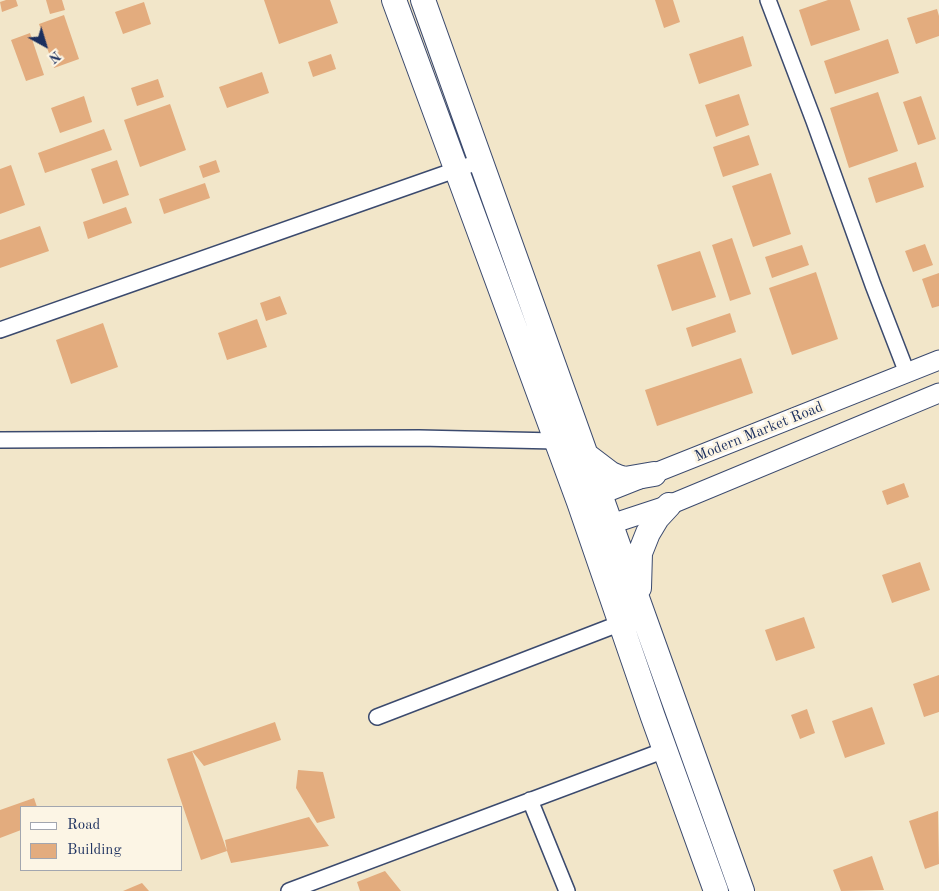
<!DOCTYPE html>
<style>
body{margin:0}
#map{position:relative;width:939px;height:891px;overflow:hidden;background:#f2e6c9;font-family:"Old Standard TT",serif}
canvas{display:block}
.legend{position:absolute;left:20px;top:806px;width:162px;height:65px;box-sizing:border-box;background:#fcf5e5;border:1px solid #a2a6af;margin:0;padding:6px 9px;list-style:none;font-size:15px;color:#1b2f5e}
.legend li{display:flex;align-items:center;gap:10px;height:25px}
.legend b{width:25px;border:1px solid #a2a6af}
.north{position:absolute;left:20px;top:20px;width:50px;height:50px;-webkit-text-stroke:4px #fcf5e5;paint-order:stroke;rotate:141deg;font-size:14px;font-weight:700;line-height:20px;text-align:center;color:#1b2f5e}
.north::after{content:'';display:block;margin:auto;width:18px;height:22px;background:#1b2f5e;clip-path:polygon(50% 0,100% 100%,50% 72%,0 100%)}
</style>
<div id="map">
<canvas width="939" height="891"></canvas>
<ul class="legend">
<li><b style="height:6px;background:#fff"></b>Road</li>
<li><b style="height:14px;background:#e3ac7e"></b>Building</li>
</ul>
<div class="north">N</div>
</div>
<script>
const c = document.querySelector('canvas').getContext('2d');
c.lineJoin = 'round';
function paint(path, color) { c.fillStyle = color; c.fill(path, 'evenodd'); }
const poly = rows => new Path2D(rows.map(r => 'M' + r).join(''));
function strokePath(path, color, width, dash) { c.strokeStyle = color; c.lineWidth = width; c.lineCap = dash ? 'butt' : 'round'; c.setLineDash(dash || []); c.stroke(path); }
function drawText(font, color, halo, rows, align = 'center') {
  c.font = font + ' "Old Standard TT",serif'; c.lineWidth = 5; c.setLineDash([]); c.textBaseline = 'middle'; c.strokeStyle = halo; c.fillStyle = color; for (const [text, x, y, turn = 0] of rows) {
    c.save(); c.translate(x, y); c.rotate((+turn || 0) * Math.PI / 180); c.textAlign = isNaN(turn) ? turn : align; if (halo) c.strokeText(text, 0, 0); c.fillText(text, 0, 0); c.restore();
  }
}
const building = poly([
 [6,0,16,0,18,6,2,12,0,2],
 [46,0,62,0,65,10,50,14],
 [264,0,330,0,338,23,279,44],
 [655,0,673,0,680,22,664,28],
 [828,0,850,0,860,30,811,46,799,10],
 [144,2,151,24,123,34,115,12],
 [937,9,939,16,939,36,916,44,907,18],
 [64,15,79,59,54,68,39,24],
 [30,33,44,75,26,81,11,40],
 [743,36,752,66,699,84,689,54],
 [888,39,899,73,835,94,824,61],
 [331,54,336,69,313,77,308,62],
 [262,72,269,93,227,108,219,87],
 [158,79,164,97,137,106,131,88],
 [878,92,898,151,849,168,830,108],
 [739,94,749,125,716,137,705,105],
 [84,96,92,122,60,133,51,108],
 [921,96,936,139,918,145,903,102],
 [170,104,186,150,140,167,124,120],
 [104,129,112,150,45,173,38,153],
 [749,135,759,165,723,177,713,147],
 [117,160,129,195,103,204,91,169],
 [216,160,220,172,203,178,199,166],
 [916,162,924,187,876,203,868,178],
 [11,165,25,205,0,214,0,169],
 [771,173,791,234,753,247,732,186],
 [205,183,210,198,164,214,159,199],
 [126,207,132,223,88,239,83,222],
 [40,226,49,251,0,268,0,240],
 [732,238,751,294,730,301,712,245],
 [925,244,933,265,913,272,905,251],
 [802,245,809,265,772,278,765,257],
 [700,251,716,297,672,311,657,265],
 [816,272,838,339,792,355,769,288],
 [939,273,939,306,932,308,922,279],
 [280,296,287,314,266,321,260,303],
 [730,313,736,332,692,347,686,328],
 [257,319,267,347,227,360,218,333],
 [103,323,118,367,71,384,56,340],
 [741,358,753,393,657,426,645,390],
 [904,483,909,497,887,505,882,491],
 [920,562,930,590,892,603,882,575],
 [804,617,815,648,776,661,765,630],
 [939,675,939,712,924,717,913,684],
 [872,707,885,744,845,758,832,721],
 [807,709,815,733,800,739,791,715],
 [275,722,281,740,204,766,192,751],
 [192,751,227,851,201,860,167,759],
 [298,770,323,772,335,818,317,823,296,788],
 [34,798,37,807,21,807,21,830,0,838,0,810],
 [938,811,939,864,925,869,909,821],
 [309,817,329,846,231,863,227,851,225,840],
 [872,856,884,890,841,891,833,870],
 [385,871,401,891,360,891,357,882],
 [142,883,149,891,123,891]
]);
const minor = poly([
 [768,0,814,121,873,285,907,373],
 [0,330,481,161],
 [0,440,419,438,556,441],
 [377,717,621,623],
 [530,800,567,891],
 [289,891,665,750]
]);
const tertiary = poly([
 [587,500,939,360],
 [599,528,669,505,939,393]
]);
const primary = poly([
 [394,0,579,502,653,717,716,891],
 [423,0,742,891],
 [586,455,611,474,618,477,625,479,654,474],
 [639,588,640,553,648,533,657,518,669,505]
]);
const streetNames = [
 ["Modern Market Road",759,432,-22]
];
paint(building, '#e3ac7e');
strokePath(minor, '#3b4a6e', 18);
strokePath(tertiary, '#3b4a6e', 21);
strokePath(primary, '#3b4a6e', 26);
strokePath(minor, '#fff', 15);
strokePath(tertiary, '#fff', 19);
strokePath(primary, '#fff', 24);
drawText('15px', '#1b2f5e', '#fcf5e5', streetNames);
</script>
